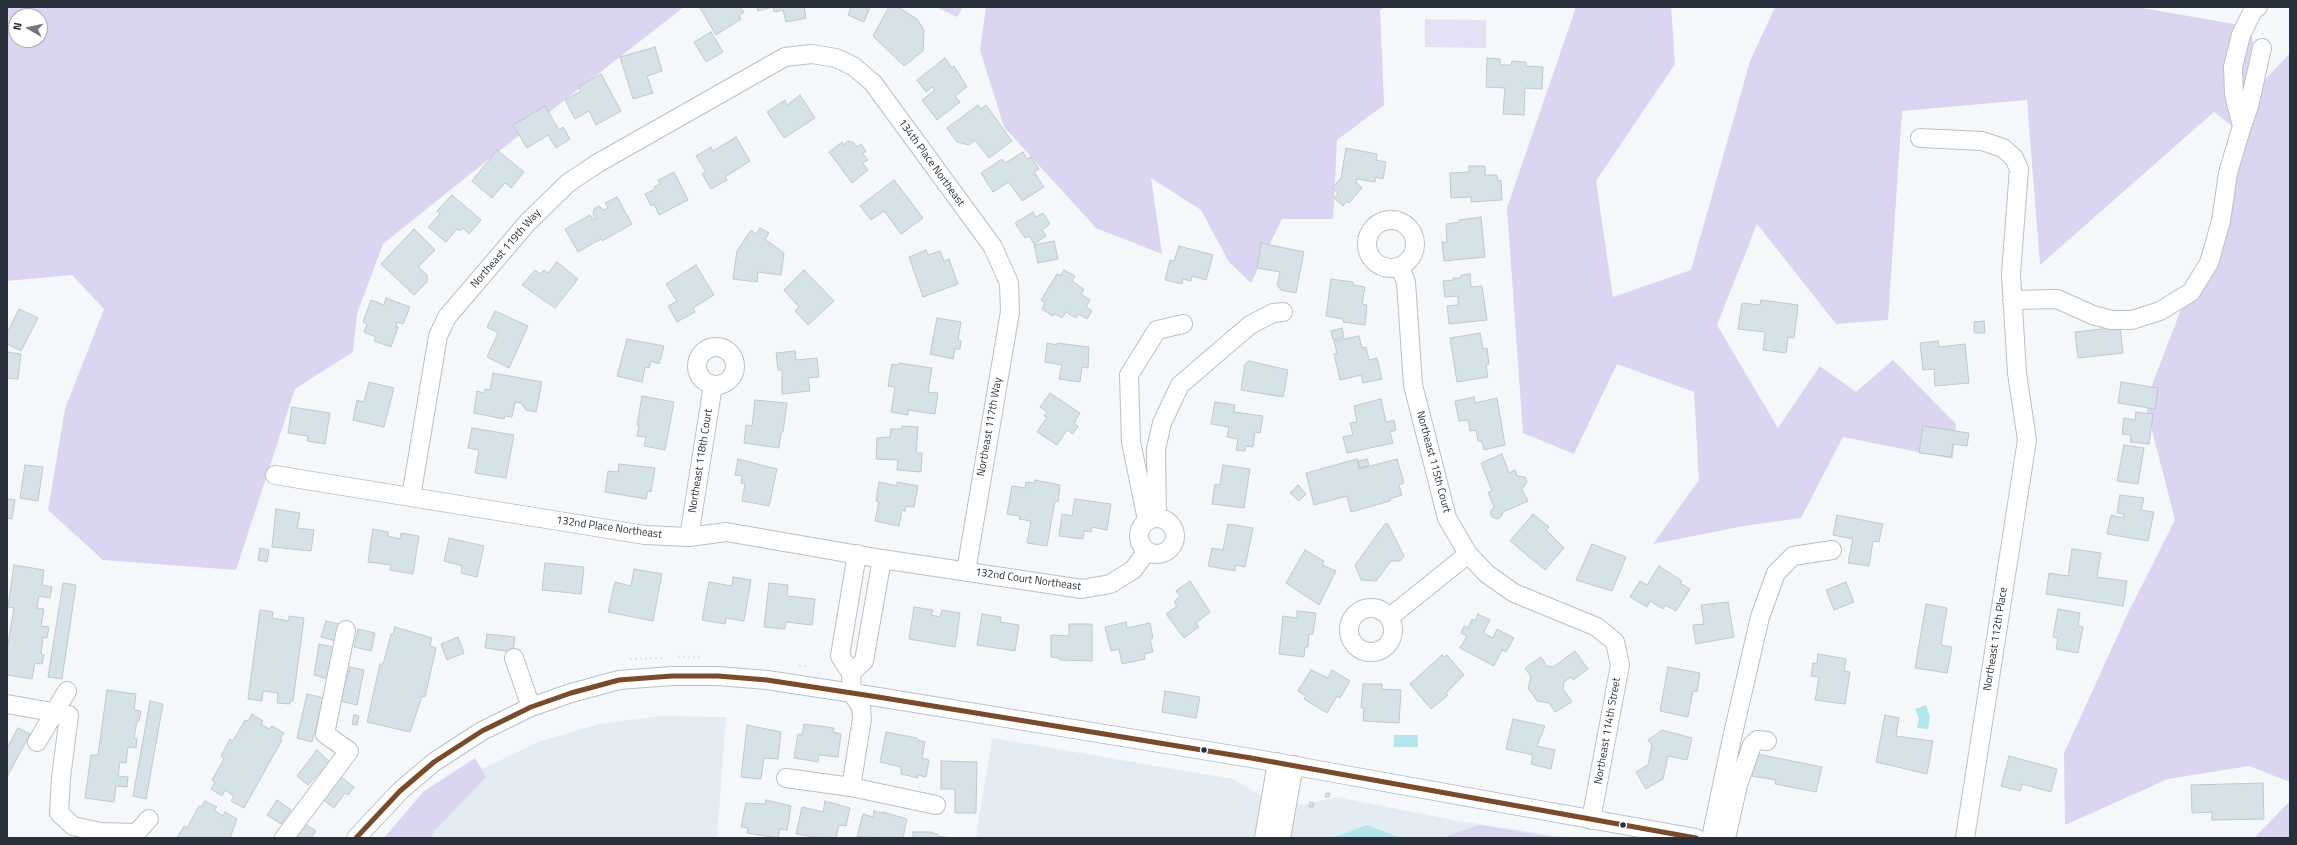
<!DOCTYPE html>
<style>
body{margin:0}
#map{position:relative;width:2297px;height:845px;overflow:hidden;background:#f5f8fb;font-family:"Titillium Web",sans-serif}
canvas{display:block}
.frame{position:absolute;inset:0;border:8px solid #28313b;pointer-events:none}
.north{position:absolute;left:8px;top:8px;width:40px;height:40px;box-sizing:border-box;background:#fff;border:1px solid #a9adb1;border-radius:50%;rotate:279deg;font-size:11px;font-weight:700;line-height:16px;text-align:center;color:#28313b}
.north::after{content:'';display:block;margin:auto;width:14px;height:18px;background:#70777e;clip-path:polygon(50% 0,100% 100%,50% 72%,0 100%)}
</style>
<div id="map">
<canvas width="2297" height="845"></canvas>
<div class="frame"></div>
<div class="north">N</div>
</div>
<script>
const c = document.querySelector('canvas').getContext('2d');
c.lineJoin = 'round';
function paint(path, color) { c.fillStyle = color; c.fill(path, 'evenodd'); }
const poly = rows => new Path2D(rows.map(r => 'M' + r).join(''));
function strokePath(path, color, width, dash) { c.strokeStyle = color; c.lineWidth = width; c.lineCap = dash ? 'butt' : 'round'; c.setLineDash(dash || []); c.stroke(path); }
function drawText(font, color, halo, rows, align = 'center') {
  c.font = font + ' "Titillium Web",sans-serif'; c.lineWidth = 3.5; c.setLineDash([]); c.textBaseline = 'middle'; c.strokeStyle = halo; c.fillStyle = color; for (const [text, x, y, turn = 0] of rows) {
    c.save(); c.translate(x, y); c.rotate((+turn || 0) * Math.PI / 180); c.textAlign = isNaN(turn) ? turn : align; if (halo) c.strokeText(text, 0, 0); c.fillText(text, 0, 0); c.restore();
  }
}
const built = poly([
 [662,716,726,717,717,838,396,838,480,770,538,742,599,724],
 [992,738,1233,779,1260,795,1303,805,1337,797,1459,821,1573,838,976,838]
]);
const green = poly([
 [1425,19,1486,20,1486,48,1425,47]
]);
const forest = poly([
 [7,7,684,7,489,159,383,244,357,314,353,352,295,389,236,570,103,560,48,510,65,409,104,309,72,275,7,281],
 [16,16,40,16,40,40,16,40],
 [936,7,963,7,957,17],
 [986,7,1386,7,1380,10,1384,105,1337,140,1333,219,1282,219,1251,283,1229,262,1201,210,1151,178,1162,254,1096,228,1004,127,980,50],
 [1576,7,1671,7,1675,64,1596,181,1613,297,1691,270,1750,61,1775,7,2137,7,2251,27,2258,87,2290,53,2290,782,2249,766,2168,779,2065,825,2064,753,2127,615,2175,520,2145,403,2247,138,2214,112,2040,265,2027,100,1902,111,1888,320,1836,324,1757,224,1717,325,1778,428,1820,366,1856,392,1893,360,1956,424,1953,459,1843,437,1801,518,1744,526,1653,544,1699,480,1694,392,1617,364,1574,454,1523,433,1507,208],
 [475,758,486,777,435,830,430,838,384,838,423,792],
 [2290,801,2290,838,2254,838],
 [1479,825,1559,838,1442,838]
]);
const water = poly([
 [1926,705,1930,717,1928,729,1917,728,1919,719,1915,709],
 [1394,735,1418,735,1418,747,1394,747],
 [1367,825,1401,838,1332,838]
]);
const building = poly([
 [702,7,740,7,744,12,739,16,741,19,716,35,700,8,702,7],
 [757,7,804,7,806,18,786,22,783,10,774,12,773,7,758,11,757,7],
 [851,7,870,7,864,22,848,15,851,7],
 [889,7,898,7,917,19,924,30,923,51,904,66,873,36,889,7],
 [711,32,723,52,706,62,694,42,711,32],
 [655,47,662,71,647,76,653,93,633,99,620,57,655,47],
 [945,58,952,68,954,66,967,87,955,96,960,102,937,120,922,100,935,90,932,87,926,92,917,80,945,58],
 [1487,58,1500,59,1500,65,1511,65,1512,61,1526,62,1526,66,1543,67,1542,89,1525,88,1524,115,1503,114,1505,88,1486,87,1487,58],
 [601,74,621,111,596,125,589,111,575,119,565,100,581,91,578,87,601,74],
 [800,95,815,118,784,138,767,112,785,100,787,105,800,95],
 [978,105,981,109,986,105,1012,141,989,158,975,140,969,145,957,142,947,128,978,105],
 [545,106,559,130,563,127,570,139,556,148,548,135,527,148,513,125,545,106],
 [736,137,750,161,725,177,727,180,711,189,702,174,706,172,696,156,711,147,713,151,736,137],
 [848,141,853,142,857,147,861,144,866,151,863,154,868,160,863,163,868,170,852,183,829,152,842,142,843,145,848,141],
 [1346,148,1377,154,1376,160,1386,162,1383,179,1376,177,1375,182,1357,179,1356,182,1362,188,1349,203,1347,201,1343,206,1334,198,1338,193,1332,188,1341,178,1346,148],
 [497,150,524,172,511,188,505,183,492,198,472,181,497,150],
 [1023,152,1027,159,1031,157,1039,169,1034,172,1044,187,1022,201,1009,182,993,192,981,173,1002,159,1005,163,1023,152],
 [1469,166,1485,166,1485,175,1497,175,1498,181,1501,180,1502,200,1471,202,1471,197,1451,198,1450,173,1469,172,1469,166],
 [674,172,688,200,659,215,654,204,651,206,645,194,655,189,654,187,660,184,658,180,674,172],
 [894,180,923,218,901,234,884,211,871,220,860,206,894,180],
 [452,195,481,220,469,234,463,228,460,231,457,229,446,242,428,227,440,214,437,211,452,195],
 [617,197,632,224,602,241,601,239,578,252,565,229,590,215,594,220,596,219,593,214,594,209,599,206,604,210,608,208,605,203,617,197],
 [1033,212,1036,217,1043,213,1050,224,1042,230,1046,236,1034,244,1029,236,1025,238,1015,223,1033,212],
 [1481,217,1485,257,1444,261,1442,242,1447,242,1446,224,1460,222,1459,220,1481,217],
 [760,228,769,233,765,239,784,253,781,275,758,272,757,282,733,279,737,251,751,230,756,234,760,228],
 [414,229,435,250,418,267,427,275,427,282,414,295,381,264,414,229],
 [1054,241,1058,259,1038,263,1034,245,1054,241],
 [1261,243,1304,252,1296,293,1281,290,1277,285,1280,272,1257,268,1261,243],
 [1179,246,1213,255,1206,280,1192,276,1191,281,1183,279,1182,284,1165,280,1170,260,1174,261,1179,246],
 [926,250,928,255,940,251,944,261,949,259,958,284,923,297,909,257,926,250],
 [557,262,578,279,555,308,522,285,535,270,540,274,544,270,548,273,557,262],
 [696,265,714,295,693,308,695,312,677,322,668,306,677,301,666,284,696,265],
 [804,270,834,301,808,325,795,311,799,307,784,290,804,270],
 [1064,270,1075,276,1072,281,1084,289,1081,294,1090,300,1086,307,1092,311,1087,319,1079,314,1076,318,1066,312,1062,318,1055,314,1053,316,1042,309,1045,303,1041,300,1057,274,1060,276,1064,270],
 [1470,274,1471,287,1482,286,1487,320,1449,324,1447,306,1458,305,1458,296,1445,297,1443,281,1454,280,1453,278,1461,278,1461,275,1470,274],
 [1331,279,1353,282,1353,285,1365,287,1362,304,1367,305,1365,325,1343,322,1343,319,1326,316,1331,279],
 [386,298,410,307,403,324,397,322,396,327,398,327,391,347,374,341,376,337,364,332,367,324,363,322,371,300,384,305,386,298],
 [1761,300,1798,305,1794,338,1788,337,1786,353,1763,350,1765,332,1738,329,1742,303,1760,305,1761,300],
 [19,309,38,318,21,351,7,344,7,333,19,309],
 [495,311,528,326,509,368,487,357,498,333,487,327,495,311],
 [937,318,961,322,958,340,961,341,960,349,955,349,953,359,930,354,937,318],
 [1984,321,1985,333,1974,333,1974,322,1984,321],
 [2120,327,2123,353,2078,358,2075,332,2120,327],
 [1342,328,1344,337,1333,340,1331,331,1342,328],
 [1480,333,1483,349,1487,348,1489,364,1486,365,1488,377,1457,382,1450,338,1480,333],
 [1359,336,1362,348,1366,347,1369,360,1377,358,1382,379,1363,383,1361,375,1340,380,1334,354,1337,353,1334,341,1359,336],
 [627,339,664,346,659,364,651,361,649,368,645,367,642,382,617,376,627,339],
 [1938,341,1939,347,1965,344,1969,383,1935,386,1934,369,1923,370,1920,343,1938,341],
 [1047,343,1057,345,1057,343,1089,347,1088,368,1082,367,1080,382,1059,379,1062,365,1045,362,1047,343],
 [795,351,796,360,817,358,819,377,808,378,810,391,782,394,782,370,778,370,776,353,795,351],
 [7,352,21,354,18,379,7,378,7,352],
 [1249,361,1288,370,1283,397,1241,390,1245,364,1249,361],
 [899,363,932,368,928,392,938,393,935,414,908,410,908,415,891,412,895,387,888,386,892,364,898,365,899,363],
 [493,373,542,382,536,412,526,410,521,403,515,402,512,417,505,416,504,419,474,413,477,391,484,393,485,389,490,390,493,373],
 [369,382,394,388,384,427,353,420,357,400,364,402,369,382],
 [2121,382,2158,388,2155,409,2118,403,2121,382],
 [1050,393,1080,413,1074,423,1078,426,1073,434,1067,430,1057,445,1037,432,1047,417,1044,416,1047,412,1040,407,1050,393],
 [642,396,674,402,665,450,644,446,646,437,637,436,639,425,637,425,642,396],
 [1474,397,1475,403,1497,398,1505,445,1484,450,1482,441,1478,441,1476,430,1470,431,1468,420,1459,421,1455,401,1474,397],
 [1381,399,1386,422,1394,420,1396,430,1390,432,1393,443,1347,453,1343,437,1353,435,1350,423,1357,422,1354,406,1381,399],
 [755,400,787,403,783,432,781,432,779,448,744,443,746,425,752,426,755,400],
 [1215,402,1235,405,1234,412,1263,416,1260,433,1255,432,1253,447,1246,446,1245,451,1236,450,1238,439,1227,437,1229,427,1211,424,1215,402],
 [292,407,330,413,325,444,307,441,308,436,288,433,292,407],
 [2136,412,2153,414,2149,444,2130,442,2131,435,2122,434,2124,418,2135,420,2136,412],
 [902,426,918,427,916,453,922,453,921,472,897,470,898,460,876,459,877,438,890,437,891,429,902,429,902,426],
 [1923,426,1969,433,1967,446,1953,444,1951,457,1919,453,1923,426],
 [472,428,514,435,506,478,475,473,479,450,468,448,472,428],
 [2124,445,2144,448,2138,484,2117,481,2124,445],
 [1502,454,1509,473,1515,470,1517,476,1525,477,1527,482,1522,489,1528,501,1503,512,1501,517,1497,519,1492,517,1490,512,1494,507,1488,492,1492,491,1481,463,1502,454],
 [738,459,777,469,769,506,742,501,745,484,741,483,742,476,735,475,738,459],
 [1357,459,1359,469,1397,459,1404,483,1399,485,1402,495,1390,499,1390,501,1351,512,1347,496,1314,505,1306,473,1357,459],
 [1367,459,1369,465,1360,468,1358,461,1367,459],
 [619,464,655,468,651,492,648,491,646,499,605,492,608,471,618,472,619,464],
 [25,465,43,467,38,501,20,498,25,465],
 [1223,465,1250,469,1244,508,1212,504,1215,484,1220,485,1223,465],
 [1035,480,1060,485,1058,502,1055,501,1047,546,1027,543,1031,521,1019,519,1020,516,1007,514,1012,486,1025,488,1026,482,1035,483,1035,480],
 [879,482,897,486,897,482,918,486,914,507,906,506,905,511,902,510,899,526,875,521,879,502,876,501,879,482],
 [1298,485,1306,494,1299,501,1290,493,1298,485],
 [2120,495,2144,498,2141,510,2154,512,2148,541,2107,534,2111,515,2123,518,2124,514,2117,513,2120,495],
 [7,499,15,500,12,519,7,518,7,520,7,499],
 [1075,499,1111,504,1107,530,1092,527,1091,532,1084,531,1083,539,1059,536,1062,514,1072,516,1075,499],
 [276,509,300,513,297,528,314,530,311,551,272,547,276,509],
 [1533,514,1549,527,1546,530,1564,548,1545,570,1510,541,1533,514],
 [1837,515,1883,524,1879,542,1873,541,1869,566,1848,563,1853,539,1833,535,1837,515],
 [1228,524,1253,528,1245,567,1236,565,1235,571,1208,566,1212,548,1223,550,1228,524],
 [1385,524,1388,524,1404,556,1400,561,1391,561,1376,581,1361,580,1355,565,1385,524],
 [373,529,388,532,388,536,400,539,401,533,419,536,413,574,390,570,391,565,368,562,373,529],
 [449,538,484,546,477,577,461,573,462,566,444,561,449,538],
 [1592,544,1626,557,1612,591,1576,580,1592,544],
 [260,548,269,550,267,562,258,560,260,548],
 [2072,549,2101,553,2097,577,2127,581,2123,606,2046,594,2049,573,2068,576,2072,549],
 [1305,550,1324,561,1322,565,1336,571,1319,605,1286,583,1305,550],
 [545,563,584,567,581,594,542,590,545,563],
 [14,565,44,570,42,585,52,587,50,598,39,596,37,608,44,609,41,626,49,627,47,638,43,637,41,654,44,655,42,664,35,663,32,679,7,675,7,650,14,608,8,607,14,565],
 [1659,566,1682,581,1680,583,1690,589,1676,611,1665,605,1663,609,1650,601,1647,607,1630,597,1640,581,1647,585,1659,566],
 [634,569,662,574,653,621,608,612,615,582,631,586,634,569],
 [733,577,751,580,744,621,726,618,725,624,702,620,709,582,732,586,733,577],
 [1190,581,1210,612,1196,623,1199,627,1184,638,1166,614,1177,606,1174,602,1180,596,1176,591,1190,581],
 [1846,582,1854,602,1834,610,1826,590,1846,582],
 [63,583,76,585,62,679,48,677,63,583],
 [769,583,788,585,787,596,815,599,812,625,786,622,785,629,764,627,769,583],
 [1728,602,1734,637,1696,644,1693,625,1704,624,1701,605,1728,602],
 [1926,604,1947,608,1941,645,1952,647,1947,673,1915,668,1926,604],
 [914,607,933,610,931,615,940,617,942,610,960,613,955,647,909,639,914,607],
 [2058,609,2080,613,2078,626,2083,627,2078,653,2056,649,2058,638,2053,637,2058,609],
 [260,610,273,612,272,618,289,621,289,616,304,618,293,701,290,701,290,704,277,703,278,693,263,691,262,701,248,699,260,610],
 [1297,611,1316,613,1313,634,1309,634,1308,647,1305,647,1304,657,1279,654,1283,616,1297,618,1297,611],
 [982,614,1001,617,1000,622,1019,625,1015,651,977,645,982,614],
 [1478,614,1490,620,1483,633,1493,638,1497,629,1514,638,1506,652,1502,650,1494,666,1460,648,1467,636,1461,633,1464,626,1468,628,1472,619,1475,621,1478,614],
 [326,621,343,625,339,642,321,637,326,621],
 [1126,622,1127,628,1150,623,1153,638,1150,639,1153,652,1144,654,1145,659,1122,664,1119,649,1111,651,1105,627,1126,622],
 [1069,624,1092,624,1092,661,1060,660,1060,658,1051,657,1051,635,1069,636,1069,624],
 [395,627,432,638,430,646,436,648,425,697,422,696,410,732,367,722,380,664,383,664,391,634,393,635,395,627],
 [358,629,375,633,371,651,354,647,358,629],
 [487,634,515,637,513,652,485,648,487,634],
 [458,637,464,653,447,660,441,644,458,637],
 [319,644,337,648,328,679,314,675,319,644],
 [1575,651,1588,669,1573,680,1571,677,1564,682,1563,689,1572,702,1555,712,1549,703,1537,701,1528,688,1531,677,1525,668,1541,657,1547,666,1553,667,1575,651],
 [1818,654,1846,659,1844,671,1850,672,1845,704,1815,700,1819,677,1811,676,1813,663,1817,664,1818,654],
 [1442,655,1444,657,1447,655,1464,675,1446,693,1448,695,1431,709,1410,684,1442,655],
 [350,667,364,670,357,705,340,701,350,667],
 [1668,667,1700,673,1697,692,1693,691,1688,717,1660,711,1668,667],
 [1311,670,1328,678,1332,670,1350,681,1340,698,1337,696,1327,713,1304,699,1306,696,1298,691,1311,670],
 [1363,684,1382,684,1382,689,1401,690,1399,723,1363,721,1364,708,1361,708,1363,684],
 [107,690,136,694,134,710,141,711,139,721,137,721,134,738,137,739,136,748,128,747,126,763,120,762,118,776,128,777,127,787,116,786,114,802,85,798,91,755,98,755,107,690],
 [1165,691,1200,697,1196,718,1162,712,1165,691],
 [307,694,324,698,312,742,297,738,307,694],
 [150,701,163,704,146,799,133,796,150,701],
 [252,714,263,721,261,724,269,729,272,726,284,733,280,739,282,740,244,808,231,801,234,796,225,790,222,796,211,789,215,782,212,780,224,759,221,756,230,739,233,741,245,720,248,721,252,714],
 [354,715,359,716,357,725,352,724,354,715],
 [1885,715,1899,718,1896,736,1933,741,1927,774,1876,762,1885,715],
 [1513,719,1545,726,1537,746,1555,750,1551,769,1531,764,1533,755,1506,749,1513,719],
 [804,724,834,728,833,732,841,734,838,757,819,755,818,762,794,758,798,734,802,735,804,724],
 [747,725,781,732,778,759,764,758,761,779,741,777,747,725],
 [18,728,30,734,7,777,7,748,18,728],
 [1662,730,1692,738,1687,760,1668,756,1663,779,1646,789,1636,772,1648,765,1652,745,1648,740,1662,730],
 [886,732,917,738,918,740,925,742,922,758,929,760,926,777,918,775,918,778,901,774,901,767,880,762,886,732],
 [317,750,330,762,308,785,297,776,317,750],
 [1757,754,1822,767,1816,792,1775,784,1776,780,1752,776,1757,754],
 [2009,756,2057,769,2051,792,2022,784,2020,791,2001,786,2009,756],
 [941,761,977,762,976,813,955,813,955,789,941,789,941,761],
 [340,776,354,787,348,795,345,793,334,808,322,799,340,776],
 [2263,783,2264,819,2212,820,2212,812,2192,813,2191,785,2263,783],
 [1326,793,1330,793,1329,797,1325,797,1326,793],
 [277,800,291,810,281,824,267,815,277,800],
 [766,800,791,806,787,830,780,829,778,838,747,833,748,828,741,827,746,803,765,804,766,800],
 [205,801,217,807,214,810,223,816,225,812,237,819,230,838,177,838,184,826,187,828,199,806,201,807,205,801],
 [825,801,850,808,846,826,839,825,836,838,820,838,796,834,802,807,823,812,825,801],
 [1310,802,1314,803,1313,807,1309,807,1310,802],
 [874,811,882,813,883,812,907,819,903,838,857,837,863,814,873,817,874,811],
 [304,823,316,831,311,838,299,838,295,835,304,823],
 [913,832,933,832,933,834,938,834,938,836,950,838,913,838,913,832]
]);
const path = poly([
 [678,657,703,657],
 [630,659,665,658],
 [799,666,808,666]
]);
const minor = poly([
 [2242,126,2249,106,2262,48],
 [1920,138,1982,141,2003,148,2014,158,2019,169,2011,274,2017,373,2027,440,1965,838],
 '1367 244a24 24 0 1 1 48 0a24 24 0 1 1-48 0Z',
 [2012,300,2057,299,2093,315,2111,320,2132,320,2160,311,2191,292,2209,263,2221,221,2228,173,2242,126,2234,94,2233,67,2241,35,2253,10,2258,7],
 '697 366a19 19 0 1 1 38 0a19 19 0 1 1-38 0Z',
 [275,475,645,535,689,537,726,532,882,559,1082,589,1110,584,1133,570,1147,551],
 [411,497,438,336,447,317,528,222,568,183,598,163,785,57,812,54,836,58,853,66,873,83,993,247,1009,283,1010,312,966,571],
 '1139 536a18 18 0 1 1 36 0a18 18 0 1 1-36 0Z',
 [1157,518,1156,449,1162,423,1180,385,1250,325,1273,313,1283,312],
 [1147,520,1131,442,1129,375,1157,330,1183,324],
 [689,537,713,385],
 [1468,554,1487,574,1514,593,1597,627,1615,642,1620,665,1591,820],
 '1349 630a22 22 0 1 1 44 0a22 22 0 1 1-44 0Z',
 [1390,617,1468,554,1447,518,1413,385,1406,282,1400,267],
 [514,658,531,707],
 [851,673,864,661,882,559],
 [7,704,69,715,61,778,59,813,73,826,100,832,136,833,149,819],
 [37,742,67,691],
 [786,778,851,787,936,805],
 [851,787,862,719,861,707,852,693,851,673,840,656,857,554],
 [284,838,349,751,325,734,346,630],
 [356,838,400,791,434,762,482,731,531,707,571,693,619,680,672,676,718,676,767,680,878,697,1251,758,1696,838],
 [1264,838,1277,762],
 [1281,838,1294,765],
 [1711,838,1732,738,1760,617,1776,573,1793,556,1832,550],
 [1726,838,1738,785,1752,745,1757,740,1767,741]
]);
const bus1 = poly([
 [356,838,400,791,434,762,482,731,531,707,571,693,619,680,672,676,718,676,767,680,878,697,1251,758,1696,838]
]);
const markers = [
 [1204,750,3.5,"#28313b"],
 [1623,825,3.5,"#28313b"]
];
const streetNames = [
 ["134th Place Northeast",931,163,54],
 ["Northeast 119th Way",506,249,-49],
 ["Northeast 117th Way",990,427,-80],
 ["Northeast 118th Court",701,461,-81],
 ["Northeast 115th Court",1433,462,75],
 ["132nd Place Northeast",609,528,8],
 ["132nd Court Northeast",1028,580,8],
 ["Northeast 112th Place",1996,639,-81],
 ["Northeast 114th Street",1608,731,-80]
];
paint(built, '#e3ebf3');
paint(green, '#e4e0f6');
paint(forest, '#dbd5f2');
paint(water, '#b2e6ec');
paint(building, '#d5e3e9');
strokePath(building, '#c0c8cc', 1);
strokePath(minor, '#bbc0c6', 20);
strokePath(path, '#e1e3e4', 2.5, [2, 3]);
strokePath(minor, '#fefefe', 18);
strokePath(bus1, '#7a4b2a', 5);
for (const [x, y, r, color] of markers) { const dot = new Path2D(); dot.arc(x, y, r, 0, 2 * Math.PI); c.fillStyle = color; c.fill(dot); strokePath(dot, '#fff', 1.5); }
drawText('11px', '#28313b', '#fff', streetNames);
</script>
